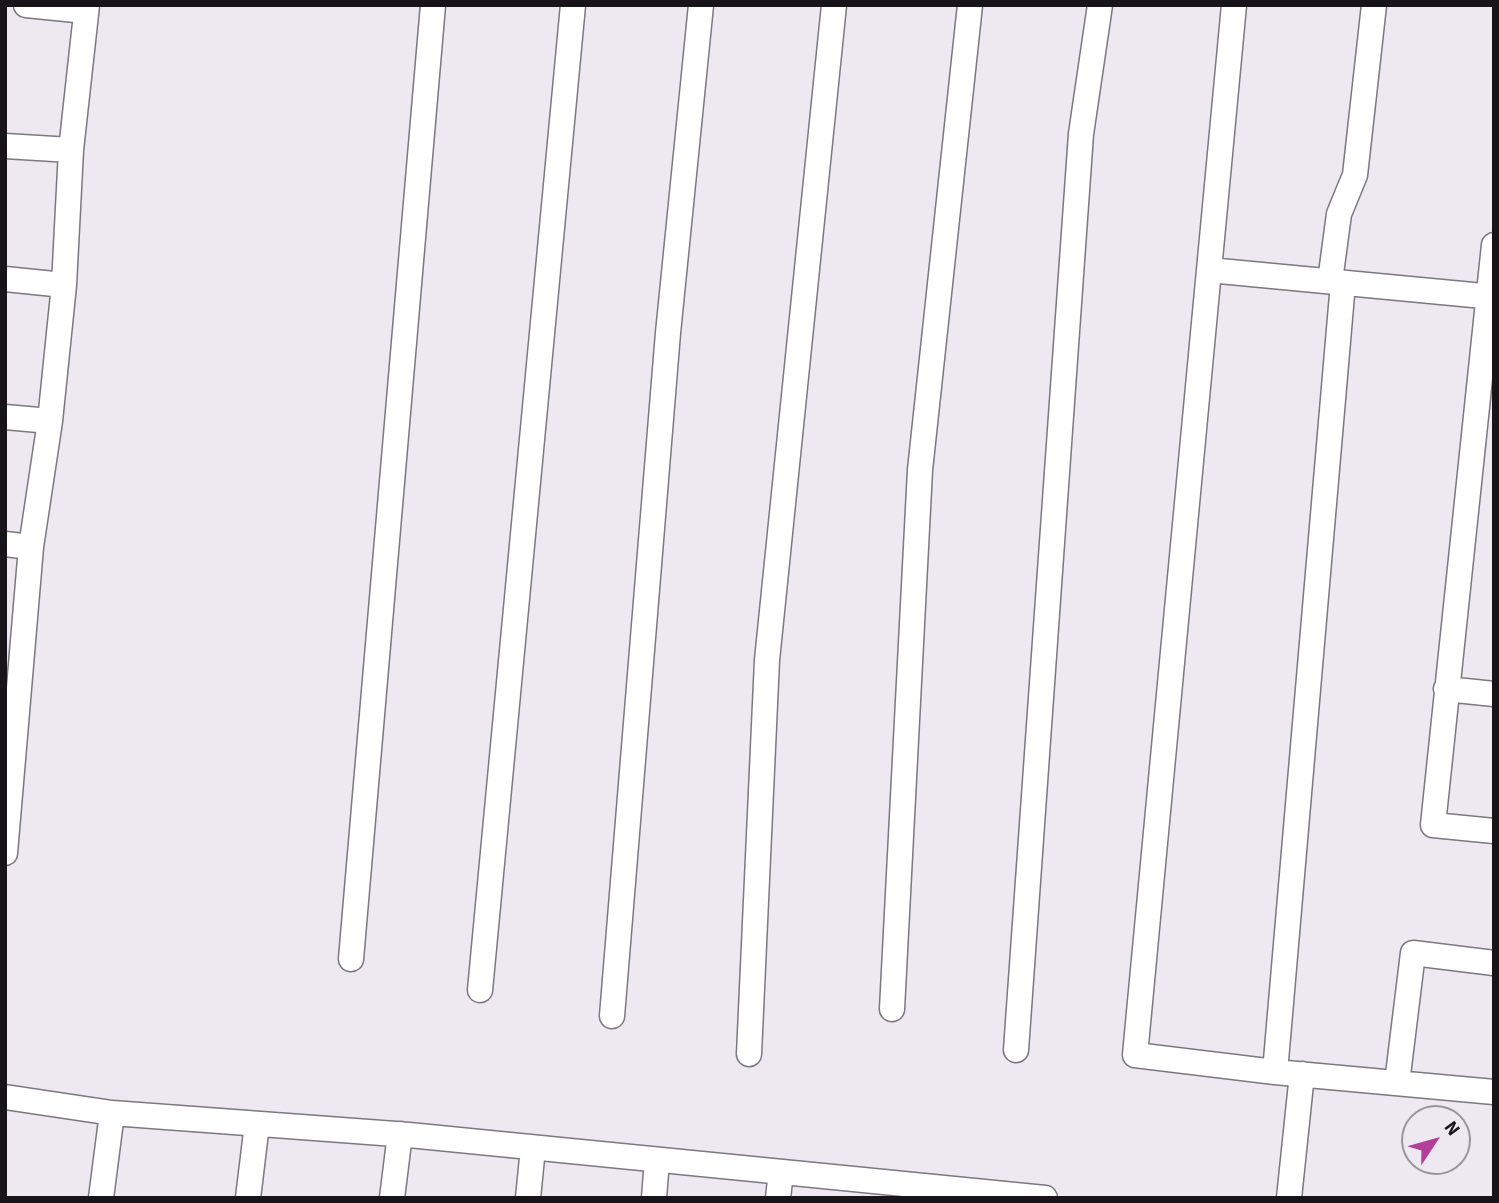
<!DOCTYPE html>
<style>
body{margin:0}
#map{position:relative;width:1499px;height:1203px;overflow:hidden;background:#eee8f1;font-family:"Source Sans 3",sans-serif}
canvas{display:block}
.frame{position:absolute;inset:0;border:7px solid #171519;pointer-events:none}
.north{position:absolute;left:1401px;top:1105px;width:70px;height:70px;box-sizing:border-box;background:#eee8f1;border:2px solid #98949b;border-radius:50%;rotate:54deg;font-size:19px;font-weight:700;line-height:28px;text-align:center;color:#171519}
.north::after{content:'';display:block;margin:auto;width:24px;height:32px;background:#b33f98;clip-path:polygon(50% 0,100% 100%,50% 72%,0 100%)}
</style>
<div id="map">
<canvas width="1499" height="1203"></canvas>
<div class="frame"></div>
<div class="north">N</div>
</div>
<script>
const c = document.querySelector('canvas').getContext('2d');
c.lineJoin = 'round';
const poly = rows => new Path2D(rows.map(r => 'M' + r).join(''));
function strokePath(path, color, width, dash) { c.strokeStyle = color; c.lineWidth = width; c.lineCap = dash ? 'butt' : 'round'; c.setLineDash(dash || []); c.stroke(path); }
const street = poly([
 [26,5,86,11],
 [1234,5,1135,1055,1275,1072,1494,1092],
 [5,146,71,150],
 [1494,245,1433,825,1494,831],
 [1209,270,1494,297],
 [5,279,64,285],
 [1330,281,1339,214,1355,175,1374,5],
 [5,417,50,421],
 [5,544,31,547],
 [1446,689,1494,694],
 [5,853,31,547,50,421,64,285,71,150,87,5],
 [351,959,433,5],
 [480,990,573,5],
 [892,1009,920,470,970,5],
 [612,1016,668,333,701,5],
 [1016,1050,1081,134,1100,5],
 [749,1054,767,660,834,5],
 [1275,1072,1343,283],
 [1397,1083,1413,953,1494,963],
 [5,1097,112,1113,409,1135,1045,1198],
 [101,1198,112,1113],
 [248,1198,257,1124],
 [392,1198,400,1134],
 [528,1198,533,1148],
 [654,1198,657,1160],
 [778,1198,781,1172],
 [1289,1198,1302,1074]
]);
strokePath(street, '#7c7780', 27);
strokePath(street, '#fff', 24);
</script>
